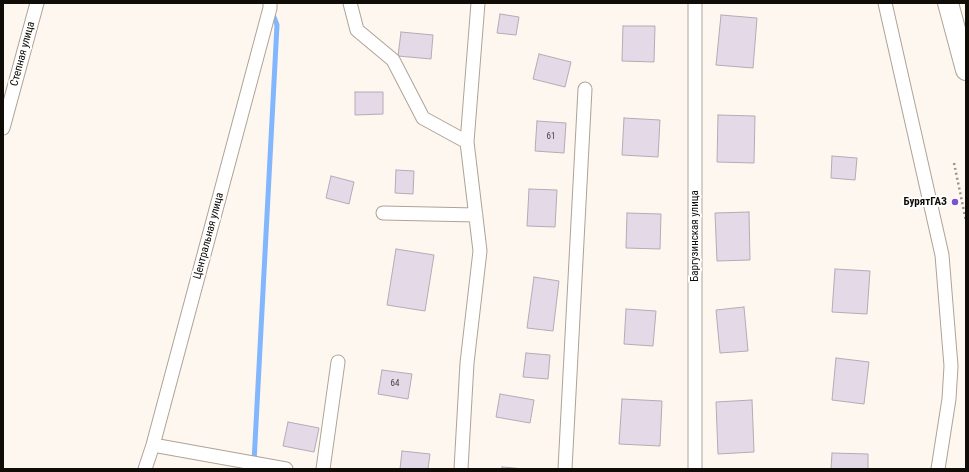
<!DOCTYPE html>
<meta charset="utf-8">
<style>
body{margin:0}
#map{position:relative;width:969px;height:472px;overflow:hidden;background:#fef7ef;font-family:"Roboto Condensed",sans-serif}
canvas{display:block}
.frame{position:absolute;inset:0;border:4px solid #100c08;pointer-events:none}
</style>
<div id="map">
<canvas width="969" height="472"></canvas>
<div class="frame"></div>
</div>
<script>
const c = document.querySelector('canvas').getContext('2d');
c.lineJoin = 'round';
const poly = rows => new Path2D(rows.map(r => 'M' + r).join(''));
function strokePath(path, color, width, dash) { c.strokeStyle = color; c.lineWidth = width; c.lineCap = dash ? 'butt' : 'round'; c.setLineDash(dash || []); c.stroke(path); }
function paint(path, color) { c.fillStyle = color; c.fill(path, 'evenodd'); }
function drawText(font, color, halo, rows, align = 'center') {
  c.font = font + ' "Roboto Condensed",sans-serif'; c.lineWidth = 4; c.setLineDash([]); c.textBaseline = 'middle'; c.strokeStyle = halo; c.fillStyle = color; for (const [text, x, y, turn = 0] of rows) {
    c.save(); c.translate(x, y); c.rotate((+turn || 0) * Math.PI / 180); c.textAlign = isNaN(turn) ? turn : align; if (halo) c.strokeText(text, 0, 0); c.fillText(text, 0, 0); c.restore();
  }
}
const stream = poly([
 [254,462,277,25,272,12]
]);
const building = poly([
 [500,14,519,17,516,35,497,33,500,14],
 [721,15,757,18,753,68,716,65,721,15],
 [623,26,655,26,654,62,622,61,623,26],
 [401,32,433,35,431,59,398,56,401,32],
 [539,54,571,62,565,87,533,79,539,54],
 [355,92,383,92,383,114,355,115,355,92],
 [718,115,755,116,754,163,717,162,718,115],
 [624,118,660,120,658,157,622,155,624,118],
 [537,121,566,123,564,153,535,151,537,121],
 [832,156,857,158,855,180,831,178,832,156],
 [396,170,414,171,413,194,395,193,396,170],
 [331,176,354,182,349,204,326,198,331,176],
 [529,189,557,190,555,227,527,226,529,189],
 [749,212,750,260,717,261,715,213,749,212],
 [627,213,661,214,660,249,626,248,627,213],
 [396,249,434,255,425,311,387,305,396,249],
 [835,269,870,271,867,314,832,312,835,269],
 [534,277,559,281,553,331,527,328,534,277],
 [744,307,748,351,720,353,716,310,744,307],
 [626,309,656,311,653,346,624,344,626,309],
 [526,353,550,355,548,379,523,377,526,353],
 [836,358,869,362,864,404,832,400,836,358],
 [382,370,412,374,408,399,378,394,382,370],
 [500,394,534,400,530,423,496,417,500,394],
 [622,399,662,401,660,446,619,444,622,399],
 [752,400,754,452,718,454,716,402,752,400],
 [288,422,319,428,314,452,283,446,288,422],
 [402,451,430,454,428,469,400,469,402,451],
 [832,453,868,454,868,469,831,469,832,453],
 [502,467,525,469,502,469,502,467]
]);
const path = poly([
 [954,163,966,221]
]);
const minor = poly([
 [350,3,357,30,393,60,423,118,467,142],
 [695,3,695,469],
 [885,3,942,255,951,366,949,399,938,469],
 [3,128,37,3],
 [383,213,476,215],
 [153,445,286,469],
 [145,469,153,445,270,8,270,3],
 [323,469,338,362],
 [461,469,467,363,480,251,467,142,478,3],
 [565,469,585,89]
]);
const primary = poly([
 [948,3,966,70]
]);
const markers = [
 [955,202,4,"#7f53cd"]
];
const numberNames = [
 ["61",551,137],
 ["64",395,384]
];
const streetNames = [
 ["Степная улица",23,54,-75],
 ["Центральная улица",209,236,-75],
 ["Баргузинская улица",695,236,-90]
];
const poiNames = [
 ["БурятГАЗ",947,202]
];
strokePath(stream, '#82b6fd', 5);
paint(building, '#e4d9e6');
strokePath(building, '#b5aab6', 1);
strokePath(minor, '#aea397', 15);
strokePath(primary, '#aea397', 22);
strokePath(path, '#99938d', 2.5, [2, 3]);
strokePath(minor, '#fff', 13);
strokePath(primary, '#fff', 20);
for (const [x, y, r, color] of markers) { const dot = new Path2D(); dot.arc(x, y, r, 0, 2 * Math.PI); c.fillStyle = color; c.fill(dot); strokePath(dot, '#fff', 1.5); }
drawText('9px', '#453f40', null, numberNames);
drawText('11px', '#100c08', '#fff', streetNames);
drawText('bold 11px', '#100c08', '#fff', poiNames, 'right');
</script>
